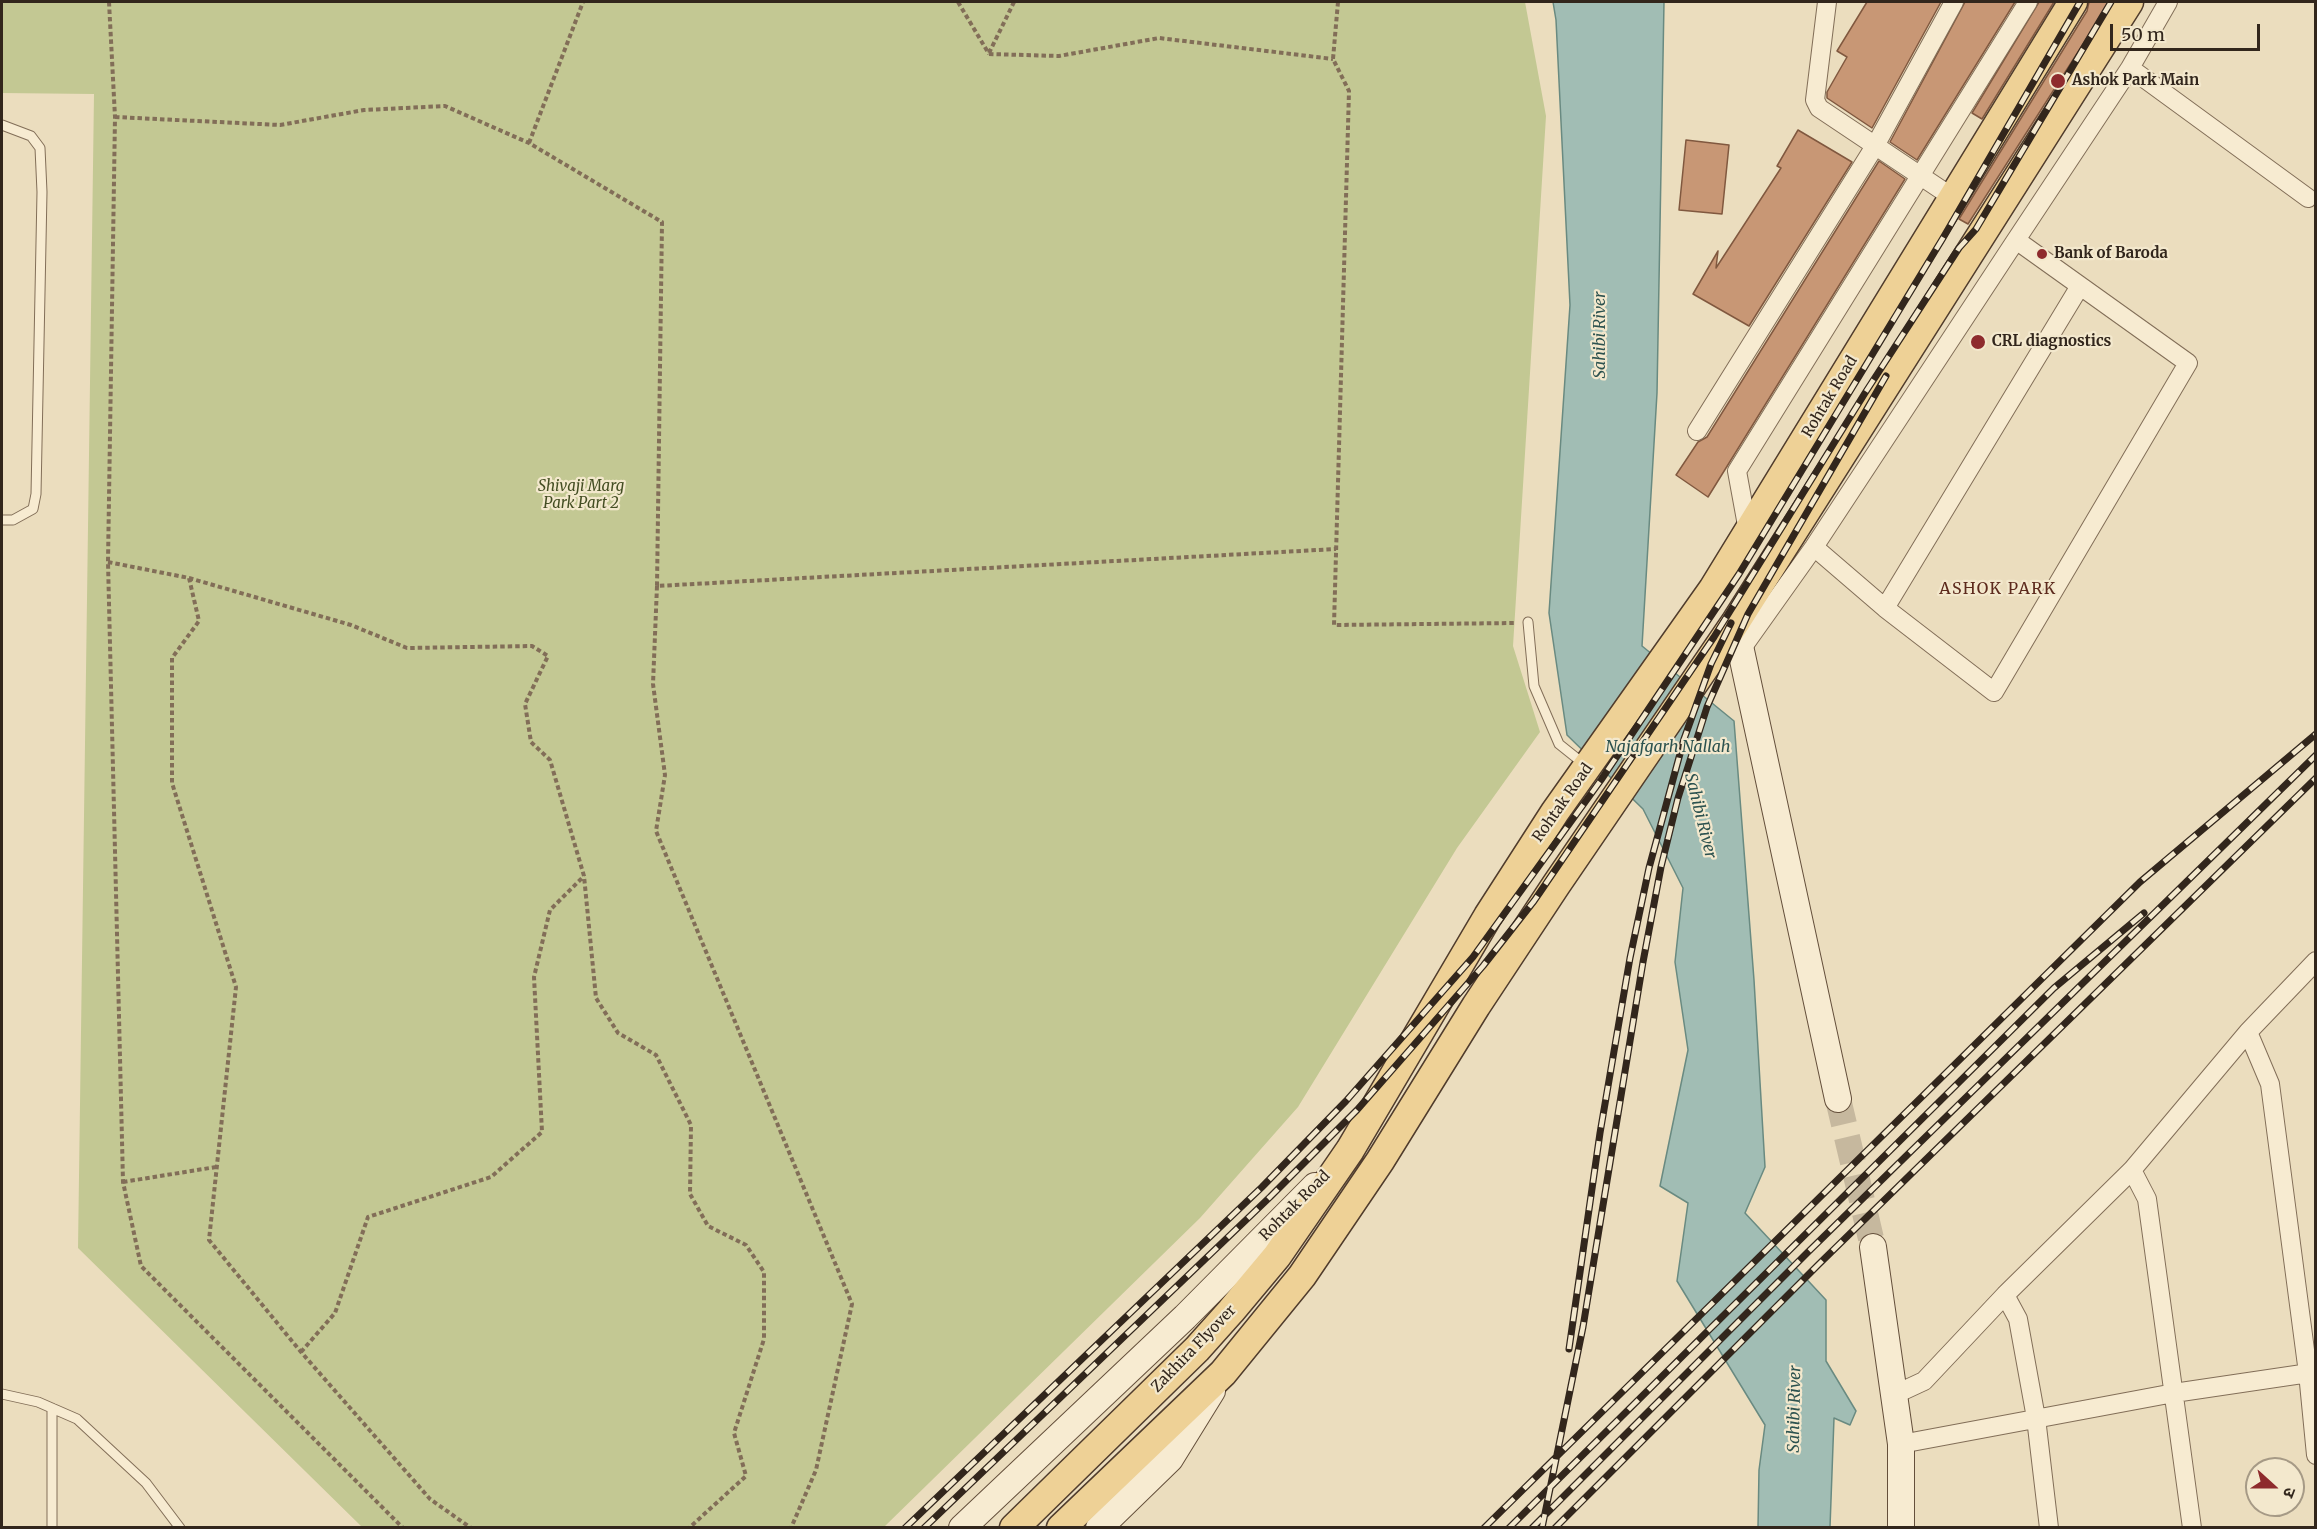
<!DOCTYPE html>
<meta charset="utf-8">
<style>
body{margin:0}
#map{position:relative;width:2317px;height:1529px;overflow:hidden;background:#ebddbe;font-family:Merriweather,"Noto Sans Devanagari",serif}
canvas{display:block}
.frame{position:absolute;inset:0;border:3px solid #32261c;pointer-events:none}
.north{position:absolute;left:2245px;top:1457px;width:60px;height:60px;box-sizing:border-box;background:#f3e8cd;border:2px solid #a69a86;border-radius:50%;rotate:111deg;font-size:16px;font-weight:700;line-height:24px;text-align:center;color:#32261c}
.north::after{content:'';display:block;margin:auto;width:21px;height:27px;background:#8e2b2d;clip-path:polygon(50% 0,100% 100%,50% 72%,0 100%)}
.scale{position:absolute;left:2110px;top:24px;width:150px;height:27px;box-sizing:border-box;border:3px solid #32261c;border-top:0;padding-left:8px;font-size:18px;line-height:21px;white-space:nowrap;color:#32261c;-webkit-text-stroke:4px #f3e8cd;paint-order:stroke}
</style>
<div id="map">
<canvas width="2317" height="1529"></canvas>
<div class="frame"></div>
<div class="north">उ</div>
<div class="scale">50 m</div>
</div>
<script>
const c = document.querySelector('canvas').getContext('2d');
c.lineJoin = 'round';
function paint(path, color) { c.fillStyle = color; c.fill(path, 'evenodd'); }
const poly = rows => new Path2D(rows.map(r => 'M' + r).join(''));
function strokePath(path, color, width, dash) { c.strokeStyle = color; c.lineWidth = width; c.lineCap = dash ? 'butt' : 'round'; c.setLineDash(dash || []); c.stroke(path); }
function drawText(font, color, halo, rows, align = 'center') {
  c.font = font + ' Merriweather,serif'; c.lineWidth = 4.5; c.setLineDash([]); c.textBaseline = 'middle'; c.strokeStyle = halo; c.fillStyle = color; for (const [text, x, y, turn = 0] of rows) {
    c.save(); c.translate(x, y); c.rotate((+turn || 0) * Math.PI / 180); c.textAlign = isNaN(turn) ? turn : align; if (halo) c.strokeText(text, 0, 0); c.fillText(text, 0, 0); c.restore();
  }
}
const green = poly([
 [2,2,1525,2,1546,116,1513,646,1540,732,1457,848,1298,1107,1200,1218,884,1527,362,1527,78,1248,94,94,2,93]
]);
const water = poly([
 [1553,2,1664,2,1657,393,1642,646,1734,721,1754,980,1765,1167,1745,1213,1826,1300,1826,1361,1856,1411,1850,1425,1834,1418,1830,1527,1758,1527,1759,1470,1765,1425,1677,1281,1688,1203,1660,1186,1688,1050,1675,962,1683,888,1643,809,1567,735,1549,613,1570,305,1556,20,1553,2]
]);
const building = poly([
 [1867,2,1941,2,1872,128,1827,98,1827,92,1847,57,1837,51,1867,2],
 [1965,2,2015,2,1917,160,1890,142,1965,2],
 [2039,2,2054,2,1982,119,1972,113,2039,2],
 [2089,2,2110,2,1968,224,1959,219,2087,11,2089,2],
 [1798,130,1852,162,1749,326,1693,294,1718,251,1716,268,1781,168,1777,166,1798,130],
 [1686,140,1729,145,1722,214,1679,210,1686,140],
 [1879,161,1905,179,1708,497,1676,475,1698,442,1707,437,1879,161]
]);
const secondaryTunnel = poly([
 [1838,1099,1873,1247]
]);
const path = poly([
 [109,2,115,117,108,562,123,1182,141,1266,403,1528],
 [958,2,989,54],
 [1338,2,1333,59,1349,91,1334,625,1515,623],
 [989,53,1014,2],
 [989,54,1059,56,1159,38,1333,59],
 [115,117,280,125,364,110,445,106,529,143,662,222,657,586,1336,549],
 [529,143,583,2],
 [108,562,189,578,351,625,407,648,532,646,548,656,525,704,531,742,550,760,584,876,596,998,618,1033,656,1055,691,1125,690,1194,708,1226,746,1245,764,1272,764,1339,734,1433,746,1476,689,1528],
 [189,578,199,621,172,658,172,783,236,987,209,1240,301,1352,430,1499,471,1528],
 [657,586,653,684,665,775,656,831,852,1304,816,1470,791,1528],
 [123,1182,216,1167],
 [301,1352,335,1313,368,1217,491,1177,542,1132,534,977,550,910,584,876]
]);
const lane = poly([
 [2,125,31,136,40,148,42,192,36,494,33,509,13,520,2,520],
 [1528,622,1534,686,1559,744,1584,764],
 [2,1394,38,1402,77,1419,146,1483,180,1528],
 [52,1408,52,1528]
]);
const street = poly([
 [1827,2,1815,100,1819,108,1952,197],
 [2130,68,2308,198],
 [1697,431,1875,146,1954,2],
 [1748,531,1737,471,2028,2],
 [1814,547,1885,608,1994,692,2188,363,2016,240,2130,68,2168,2],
 [1885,608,2080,286],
 [1740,651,1814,547,2016,240],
 [2248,1032,2270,1084,2308,1373,2316,1455],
 [2132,1170,2147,1199,2192,1528],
 [2005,1295,2018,1319,2036,1418,2049,1528],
 [1896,1394,1924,1381,2005,1295,2132,1170,2248,1032,2316,961],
 [1901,1444,2174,1393,2316,1372]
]);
const secondary = poly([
 [1735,623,1838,1099],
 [1873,1247,1901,1444,1901,1528],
 [962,1528,1185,1317,1315,1186],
 [1099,1528,1170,1459,1212,1391]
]);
const primary = poly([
 [1014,1528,1197,1349,1231,1311,1277,1256,1350,1150,1488,916,1555,812,1713,589,2073,2],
 [1061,1528,1223,1373,1302,1276,1380,1161,1476,1006,1556,885,1735,623,2129,2]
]);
const rail = poly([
 [1569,1349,1600,1133,1630,958,1649,868,1684,739,1711,664,1731,623],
 [905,1528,1262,1187,1346,1101,1473,957,1601,780,1739,574,1943,238,2080,2],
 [924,1528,1270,1197,1357,1110,1483,966,1534,901,1714,637,1865,393,1959,248,1976,229,2111,2],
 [1484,1528,2140,882,2316,734],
 [1509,1528,2054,988,2144,913],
 [1532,1528,1808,1252,2316,755],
 [1542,1528,1583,1327,1643,962,1661,867,1678,798,1707,707,1748,614,1886,376],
 [1555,1528,1819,1264,2316,778]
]);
const markers = [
 [2058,81,8,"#8e2b2d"],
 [2042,254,6,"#8e2b2d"],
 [1978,342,8,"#8e2b2d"]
];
const poiNames = [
 ["Ashok Park Main",2072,81],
 ["Bank of Baroda",2054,254],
 ["CRL diagnostics",1992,342]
];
const streetNames = [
 ["Rohtak Road",1830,397,-59],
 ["Rohtak Road",1563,803,-55],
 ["Rohtak Road",1295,1206,-45],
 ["Zakhira Flyover",1194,1349,-46]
];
const parkNames = [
 ["Shivaji Marg",581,487],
 ["Park Part 2",581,504]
];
const waterNames = [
 ["Sahibi River",1600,335,-90],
 ["Najafgarh Nallah",1668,747],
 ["Sahibi River",1700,816,76],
 ["Sahibi River",1795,1409,-89]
];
const neighbourhoodNames = [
 ["ASHOK PARK",1998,589]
];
paint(green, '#c3c893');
paint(water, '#a1bdb4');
strokePath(water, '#698a81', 1.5);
paint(building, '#c89775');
strokePath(building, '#80583f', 1.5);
strokePath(secondaryTunnel, '#c6b89e', 26, [26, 13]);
strokePath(lane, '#826e58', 11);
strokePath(street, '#826e58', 20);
strokePath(secondary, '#644f3b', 28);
strokePath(primary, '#503c2c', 31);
strokePath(path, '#826e58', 4, [4.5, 3]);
strokePath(lane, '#f7ebd1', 9);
strokePath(street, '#f7ebd1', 18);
strokePath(secondary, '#f7ebd1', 26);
strokePath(primary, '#eed196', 28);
strokePath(rail, '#32261c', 7);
strokePath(rail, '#f3e8cd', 4.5, [14]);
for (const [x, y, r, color] of markers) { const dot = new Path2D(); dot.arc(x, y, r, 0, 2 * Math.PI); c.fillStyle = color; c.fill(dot); strokePath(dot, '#f3e8cd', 2); }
drawText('bold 15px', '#32261c', '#f3e8cd', poiNames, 'left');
drawText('15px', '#32261c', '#f3e8cd', streetNames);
drawText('italic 15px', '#444e23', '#f3e8cd', parkNames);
drawText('italic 16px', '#2c524f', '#f3e8cd', waterNames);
c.letterSpacing = '1.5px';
drawText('16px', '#5d2a1d', '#f3e8cd', neighbourhoodNames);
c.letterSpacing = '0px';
</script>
